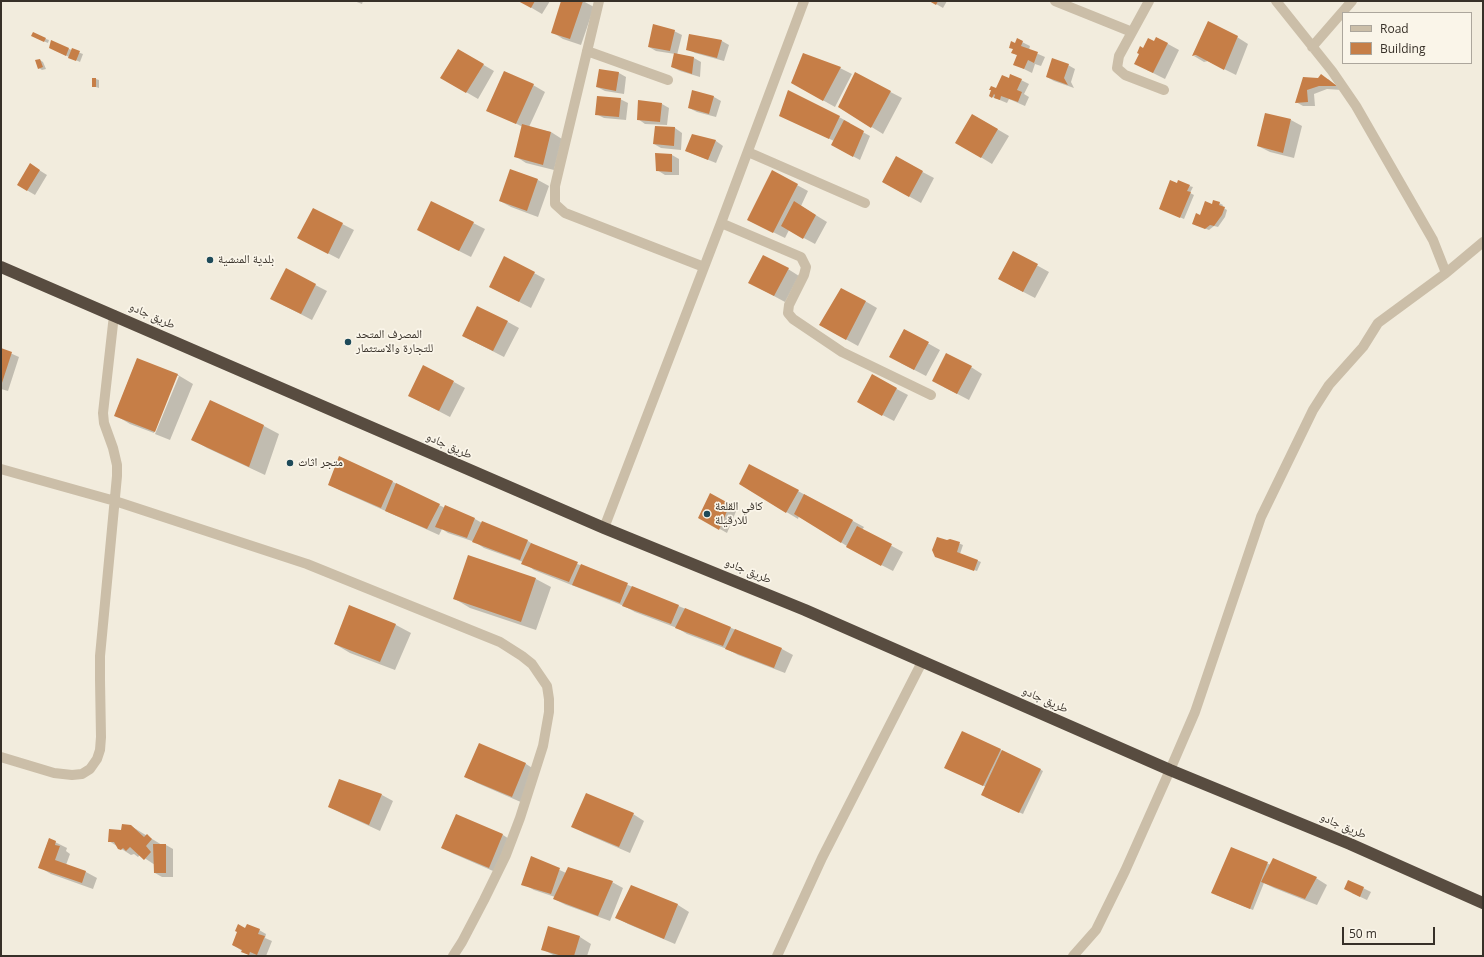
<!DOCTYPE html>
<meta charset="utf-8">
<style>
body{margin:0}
#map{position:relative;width:1484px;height:957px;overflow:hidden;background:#f2ecdd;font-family:"Open Sans",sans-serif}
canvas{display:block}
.frame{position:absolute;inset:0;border:2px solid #373028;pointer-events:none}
.legend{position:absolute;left:1342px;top:12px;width:130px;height:52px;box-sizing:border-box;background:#faf5e9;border:1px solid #aca69c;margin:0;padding:5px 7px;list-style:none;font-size:12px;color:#373028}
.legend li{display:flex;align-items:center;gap:8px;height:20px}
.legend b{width:20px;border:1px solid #aca69c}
.scale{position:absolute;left:1342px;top:927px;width:93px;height:18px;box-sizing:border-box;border:2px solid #373028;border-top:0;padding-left:5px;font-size:12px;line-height:14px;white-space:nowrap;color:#373028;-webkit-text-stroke:3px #faf5e9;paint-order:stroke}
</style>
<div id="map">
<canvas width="1484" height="957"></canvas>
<div class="frame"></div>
<ul class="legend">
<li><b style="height:5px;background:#cbbea8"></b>Road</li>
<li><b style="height:11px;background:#c67e47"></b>Building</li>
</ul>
<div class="scale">50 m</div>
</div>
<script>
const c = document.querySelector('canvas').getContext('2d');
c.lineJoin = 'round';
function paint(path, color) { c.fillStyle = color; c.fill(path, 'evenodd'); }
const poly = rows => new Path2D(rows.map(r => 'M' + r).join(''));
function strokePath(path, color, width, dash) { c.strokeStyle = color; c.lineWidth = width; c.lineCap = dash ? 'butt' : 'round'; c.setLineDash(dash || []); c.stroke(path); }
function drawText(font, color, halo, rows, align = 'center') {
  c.font = font + ' "Open Sans","Noto Naskh Arabic",sans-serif'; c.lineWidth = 3.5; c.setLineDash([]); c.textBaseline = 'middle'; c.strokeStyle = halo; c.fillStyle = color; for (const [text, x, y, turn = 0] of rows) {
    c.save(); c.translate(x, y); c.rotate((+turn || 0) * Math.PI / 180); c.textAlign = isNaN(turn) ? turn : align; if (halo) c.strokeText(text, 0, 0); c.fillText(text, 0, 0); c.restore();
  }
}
const shadow = poly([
 [354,1,363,1,362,4],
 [520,1,550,1,542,14],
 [562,1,583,1,594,7,581,45,563,39,552,32],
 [931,1,947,1,943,8],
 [674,31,682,35,677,55,694,58,701,62,700,77,680,71,672,67,675,54,656,51,649,47],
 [689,35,722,41,729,45,724,61,695,53,687,49],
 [1237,37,1248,44,1236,75,1208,61,1204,62,1194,56],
 [36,38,46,39,49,40,48,43],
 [1157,38,1179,50,1165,79,1147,70,1140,54,1144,49,1155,42],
 [1018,40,1030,46,1029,50,1045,57,1041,66,1035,64,1032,73,1014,64,1018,56,1013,53,1014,50,1010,47,1016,44],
 [69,49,83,54,80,62,54,50],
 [458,50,494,71,478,99,442,78],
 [40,60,43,62,46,69,42,70,39,68],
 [1068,65,1075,69,1071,82,1074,88,1054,81,1047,77],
 [840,68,852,74,835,107,792,83],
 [600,70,619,73,626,77,624,94,605,91,597,87],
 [856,74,902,98,883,134,839,107],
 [1304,78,1328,79,1342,90,1327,89,1314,94,1315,106,1303,106,1296,102],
 [96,79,99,80,99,88,93,86],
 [1009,79,1021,80,1029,84,1024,94,1029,97,1025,106,1009,99,1007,103,990,96],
 [533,85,545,92,529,127,551,132,562,139,554,170,526,163,515,156,523,127,488,110],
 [693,91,714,97,721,101,716,117,697,112,689,108],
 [620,99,628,103,626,120,604,118,596,114],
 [662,104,669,108,667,125,645,124,638,119],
 [780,115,839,117,850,123,850,125,870,136,860,160,832,145,834,141],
 [973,115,1009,136,992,164,956,142],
 [1291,120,1302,126,1294,158,1270,152,1258,146],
 [656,127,675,128,682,133,681,150,661,148,654,144],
 [692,135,716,141,723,146,716,163,686,151],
 [672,155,679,159,679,175,665,175,657,170],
 [896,158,934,178,921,203,894,188],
 [31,165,47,175,35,195,18,185],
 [538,180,549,186,538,217,511,207,500,201],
 [1177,184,1189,186,1193,187,1190,193,1194,195,1184,219,1163,210],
 [797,185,808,191,801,206,827,222,815,244,789,230,785,238,748,220],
 [432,202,485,229,471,257,429,236],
 [1219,203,1223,205,1222,207,1227,210,1225,217,1218,227,1214,226,1209,230,1196,225,1200,216,1212,205],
 [313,209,354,230,339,259,310,244],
 [1013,252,1049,272,1035,298,1010,285],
 [788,269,799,276,785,302,761,289],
 [286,270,327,291,312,320,283,305],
 [534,273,545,279,531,308,490,287],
 [865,301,877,308,858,346,820,325],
 [508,322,519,328,504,357,463,336],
 [904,330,940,350,926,376,901,363],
 [1,349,19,357,8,391,1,389],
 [137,359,178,375,193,384,170,440,155,434,179,376,176,376,154,433,130,424,115,415],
 [971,367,982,374,969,400,944,387],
 [872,376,908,395,894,421,869,408],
 [454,382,465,388,450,417,421,402],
 [211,401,264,426,279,434,265,475,207,448,192,439],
 [340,457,393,482,445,508,475,519,482,523,528,541,539,548,782,649,793,655,785,673,738,655,727,649,687,634,677,628,635,612,624,606,534,570,523,562,484,548,475,542,448,533,442,529,439,535,341,491,330,485],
 [740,484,798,491,864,527,862,530,903,552,893,571,858,553,799,516,798,519],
 [711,494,737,509,727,533,699,517],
 [951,540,963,545,960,554,981,562,977,571,937,557,947,541],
 [536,579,551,587,536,630,470,608,455,599],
 [350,606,396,625,411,633,395,670,350,653,335,644],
 [962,732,1001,750,1043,771,1023,814,985,797,986,787,949,769],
 [479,744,526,764,537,771,523,803,477,783,466,777],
 [382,795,393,801,380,831,341,813,330,807],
 [633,814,644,821,630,853,584,833,573,826],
 [456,815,503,835,514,842,500,874,454,854,442,848],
 [131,826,162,845,166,845,173,849,173,877,162,877,155,873,155,865,140,855,138,857,134,854,131,855,109,841],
 [49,839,67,848,66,851,70,854,66,865,86,872,97,878,93,889,51,874,39,867],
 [1232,848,1271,865,1316,878,1327,885,1317,905,1274,888,1264,883,1253,910,1216,895],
 [532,857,566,873,612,882,623,888,610,921,566,905,554,899,555,897,534,890,523,884],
 [1349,881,1371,892,1367,900,1352,893],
 [632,887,678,905,689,912,675,944,628,924,617,918],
 [549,928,580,937,591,944,587,956,555,956,542,949],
 [246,929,259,930,266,934,265,938,272,941,266,956,250,956,233,945]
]);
const building = poly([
 [518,1,535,1,531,8],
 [561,1,583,1,570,39,551,33],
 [929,1,938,1,936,5],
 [1208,21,1238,36,1224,70,1196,55,1192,56],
 [653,24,675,30,670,51,648,47],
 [33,32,46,38,44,42,31,36],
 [689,34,722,40,717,58,686,50],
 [1156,37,1168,43,1153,73,1134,64,1139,54,1137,53,1140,46,1143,48,1148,38,1154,41],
 [1017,38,1023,41,1021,46,1038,52,1034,63,1028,60,1024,69,1013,65,1017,55,1011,53,1013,49,1009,48,1011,41,1015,43],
 [51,40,69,48,66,56,49,48],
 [72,48,80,51,76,61,68,58],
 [458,49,484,64,466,93,440,78],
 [674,53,694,57,692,74,671,67],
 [803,53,841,67,823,101,791,83],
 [1052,58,1069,64,1064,78,1068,85,1046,77],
 [40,59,43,67,38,69,35,60],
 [599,69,619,72,616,91,596,87],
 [504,71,534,84,516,124,486,111],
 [855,72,891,91,871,128,838,107],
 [1010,74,1022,79,1017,90,1022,92,1018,102,1001,96,1000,100,994,98,995,95,994,94,992,98,989,96,991,90,989,90,991,86,996,88,1002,75,1009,78],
 [1321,74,1337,86,1319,86,1307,90,1308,102,1295,103,1303,77,1318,78],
 [92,78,96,78,96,87,92,87],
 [692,90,714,96,709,114,688,108],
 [788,90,840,116,829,139,779,116],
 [597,96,621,98,619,117,595,115],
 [638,100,662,103,660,122,637,120],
 [1265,113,1291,119,1283,153,1257,146],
 [972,114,998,129,981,158,955,143],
 [844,120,864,131,853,157,831,145],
 [522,124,551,132,543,165,514,157],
 [655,126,675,127,674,146,653,144],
 [692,134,716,140,708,160,685,151],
 [655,153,672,154,672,172,656,171],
 [896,156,923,171,909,197,882,182],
 [30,163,40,170,27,191,17,185],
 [510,169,538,179,527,211,499,201],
 [772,170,798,184,773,233,747,220],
 [1170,180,1177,183,1178,180,1190,185,1187,191,1191,192,1180,218,1159,209],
 [1213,200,1220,202,1219,205,1225,207,1222,215,1214,226,1210,225,1205,229,1192,224,1196,213,1200,215,1205,201,1212,204],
 [431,201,474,222,459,251,417,230],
 [794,201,816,215,803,239,781,226],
 [313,208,343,223,328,254,297,238],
 [1013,251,1038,264,1023,292,998,279],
 [763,255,789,268,774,296,748,283],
 [504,256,535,272,519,302,489,287],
 [286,268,316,284,301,314,270,299],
 [841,288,866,301,846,340,819,325],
 [477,306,508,321,493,351,462,336],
 [904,329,929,342,914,370,889,357],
 [1,348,12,352,1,386],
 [946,353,972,366,957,394,932,381],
 [137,358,178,374,155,432,114,416],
 [423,365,454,381,439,411,408,396],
 [872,374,897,388,882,416,857,402],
 [210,400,264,425,249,467,191,440],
 [339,456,393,481,381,508,328,485],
 [749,464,799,490,786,513,739,484],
 [396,483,440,504,427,529,385,511],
 [710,493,730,504,719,530,698,518],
 [804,494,853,520,841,543,794,514],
 [445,505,475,518,467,538,435,527],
 [482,521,528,540,520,560,472,542],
 [857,526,892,544,881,566,846,547],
 [937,537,947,540,950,539,960,542,957,552,978,560,974,571,935,557,932,550],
 [531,543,578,562,569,582,521,564],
 [468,555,536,578,521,622,453,599],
 [581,564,628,583,620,603,572,585],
 [632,586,679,605,671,624,622,606],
 [349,605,396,624,380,662,334,644],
 [685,608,731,627,723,646,675,628],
 [735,629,782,648,774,668,725,649],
 [962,731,1001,749,983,786,944,768],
 [479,743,526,763,512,797,464,777],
 [1002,750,1041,769,1019,813,981,795],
 [339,779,382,794,369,825,328,807],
 [586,793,634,813,619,847,571,827],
 [456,814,503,834,489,868,441,848],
 [122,824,131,825,144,837,147,834,152,839,146,846,151,852,144,860,130,847,126,851,123,848,121,850,118,849,114,842,108,842,109,829,121,830],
 [49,838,56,841,55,845,60,846,55,860,86,871,82,883,38,868],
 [153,844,166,844,166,873,154,873],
 [1231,847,1268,862,1250,909,1211,893],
 [531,856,560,868,551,894,521,885],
 [1273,858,1317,877,1305,899,1261,882],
 [568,867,613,881,598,916,553,899],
 [1348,880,1364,887,1360,897,1344,889],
 [631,885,678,904,664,939,615,918],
 [238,924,245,928,247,924,260,929,258,934,265,936,257,955,250,952,249,955,241,952,242,950,232,945,237,932,235,931],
 [548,926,580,936,574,956,562,956,541,950]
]);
const minor = poly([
 [599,1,555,186,555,204,565,213,704,267],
 [1055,1,1132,32],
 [1149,1,1119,56,1117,68,1125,75,1164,90],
 [1276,1,1332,71,1356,106,1433,240,1446,273],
 [1312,47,1352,1],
 [587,51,668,80],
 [748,152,865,203],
 [721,223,801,257,806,267,804,275,789,305,788,313,793,319,842,352,931,395],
 [1,469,115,501,307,564,500,642,522,656,532,664,547,686,549,699,549,712,543,746,520,818,506,855,484,900,462,942,453,956],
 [604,528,721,223,804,1],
 [1,757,54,773,72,775,82,774,90,769,97,759,100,750,101,737,100,680,100,656,117,476,117,465,113,448,104,423,103,413,114,315],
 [777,956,822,858,922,662],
 [1073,956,1096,930,1125,871,1170,770,1195,712,1261,517,1313,410,1329,385,1363,347,1378,323,1446,273,1483,242]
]);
const highway = poly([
 [1,267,604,528,805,610,1170,770,1350,844,1483,903]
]);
const markers = [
 [210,260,4,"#1e4a59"],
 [348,342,4,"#1e4a59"],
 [290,463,4,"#1e4a59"],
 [707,514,4,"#1e4a59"]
];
const poiNames = [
 ["بلدية المنشية",218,260],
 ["المصرف المتحد",356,335],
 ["للتجارة والاستثمار",356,349],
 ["متجر اثاث",298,463],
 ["كافي القلعة",715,507],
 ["للارقيلة",715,521]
];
const streetNames = [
 ["طريق جادو",152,316,24],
 ["طريق جادو",449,446,24],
 ["طريق جادو",748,571,22],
 ["طريق جادو",1045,700,24],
 ["طريق جادو",1343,826,23]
];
paint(shadow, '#0003');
paint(building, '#c67e47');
strokePath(minor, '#cbbea8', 10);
strokePath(highway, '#584c40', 12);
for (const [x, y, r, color] of markers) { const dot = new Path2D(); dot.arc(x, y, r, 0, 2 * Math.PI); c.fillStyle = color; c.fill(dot); strokePath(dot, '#faf5e9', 1.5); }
drawText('12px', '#373028', '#faf5e9', poiNames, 'left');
drawText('12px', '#373028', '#faf5e9', streetNames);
</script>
